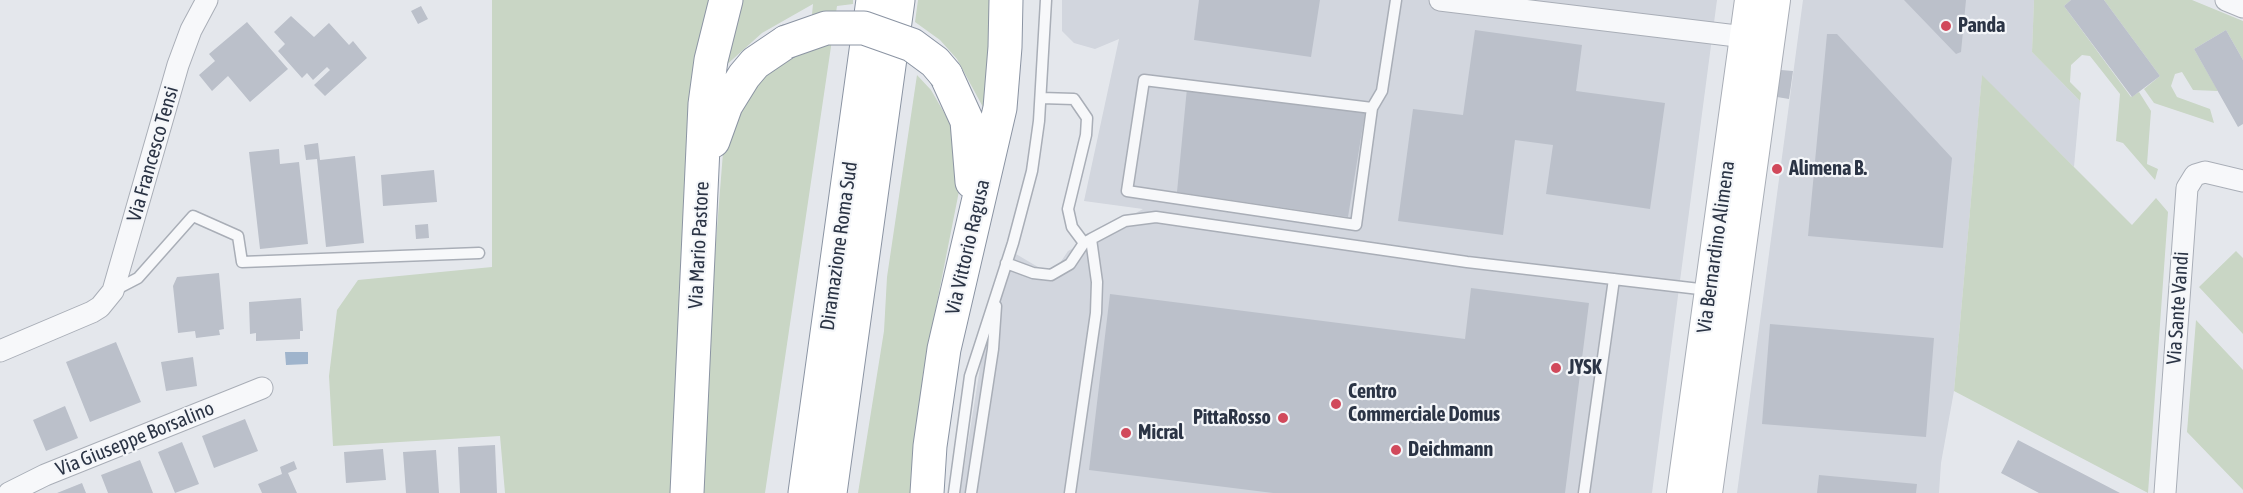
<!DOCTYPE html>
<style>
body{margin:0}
canvas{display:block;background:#e4e7ec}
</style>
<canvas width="2243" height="493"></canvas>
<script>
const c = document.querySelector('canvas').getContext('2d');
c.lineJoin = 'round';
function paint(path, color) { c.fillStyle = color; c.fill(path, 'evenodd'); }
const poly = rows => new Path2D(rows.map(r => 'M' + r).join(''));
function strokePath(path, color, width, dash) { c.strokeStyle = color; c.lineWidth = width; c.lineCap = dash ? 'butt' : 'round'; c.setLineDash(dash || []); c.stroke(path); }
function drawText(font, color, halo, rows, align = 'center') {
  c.font = font + ' "Asap Condensed",sans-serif'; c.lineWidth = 4.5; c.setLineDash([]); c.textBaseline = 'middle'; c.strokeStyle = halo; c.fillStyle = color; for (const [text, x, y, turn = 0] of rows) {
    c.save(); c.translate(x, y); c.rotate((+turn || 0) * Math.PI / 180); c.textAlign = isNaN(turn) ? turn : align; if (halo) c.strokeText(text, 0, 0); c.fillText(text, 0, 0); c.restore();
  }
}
const built = poly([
 [1062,0,1717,0,1652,493,960,493,983,349,1016,254,1043,270,1056,269,1068,251,1143,209,1084,201,1119,39,1095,49,1074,43,1062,31],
 [1803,0,2034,0,2032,52,2080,101,2074,167,1982,76,1954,391,1941,463,1939,493,1737,493]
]);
const green = poly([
 [492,0,715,0,673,493,505,493,500,436,333,446,329,376,337,310,358,280,492,267],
 [739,0,853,0,853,4,837,6,765,493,696,493,724,140,750,85,809,46,813,4,762,33,723,68],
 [918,0,996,0,984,109,957,59,940,40,915,22],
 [2034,0,2071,0,2064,6,2131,97,2139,92,2151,111,2147,164,2158,169,2155,180,2123,143,2116,141,2120,94,2090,56,2082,55,2071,65,2070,82,2081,93,2080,101,2032,52],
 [2104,0,2192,0,2243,21,2243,60,2226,30,2194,49,2218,91,2193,90,2182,72,2175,74,2171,86,2177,97,2210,109,2214,123,2154,103,2144,89,2160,76],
 [917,75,931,90,953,128,960,186,923,373,913,493,858,493,884,331,887,277],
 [1982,75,2132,225,2156,198,2168,212,2148,493,1954,391],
 [2236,251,2243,258,2243,334,2199,287],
 [2196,320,2243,370,2243,490,2187,432]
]);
const water = poly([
 [285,352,308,352,308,364,286,365]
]);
const building = poly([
 [1199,0,1320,0,1311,57,1194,40],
 [1904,0,1966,0,1961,52,1956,54],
 [2071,0,2104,0,2160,76,2132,97,2064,6],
 [421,6,428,19,418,24,411,11],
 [291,16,314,37,329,23,349,45,353,41,367,58,325,96,314,85,330,70,327,67,313,80,307,73,302,78,278,51,285,44,274,32],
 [247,22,288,69,250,102,228,76,212,91,199,75,215,61,209,54],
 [1475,30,1582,45,1576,91,1665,103,1650,209,1546,194,1553,145,1515,140,1503,235,1398,221,1413,109,1463,115],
 [2226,30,2243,60,2243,124,2238,127,2194,49],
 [1827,34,1837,34,1952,158,1943,248,1808,236],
 [1781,70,1793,71,1789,99,1777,97],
 [1187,88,1365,113,1348,217,1177,192],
 [318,143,320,160,355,156,364,243,326,247,317,159,306,160,304,145],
 [279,149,280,164,299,162,308,244,260,249,249,152],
 [434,170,437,202,383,206,381,175],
 [428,224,429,238,416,239,415,225],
 [219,273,224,329,219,330,220,335,196,338,195,331,178,333,173,286,177,277],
 [1471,288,1589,303,1565,493,1273,493,1089,470,1110,294,1465,339],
 [301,298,303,331,300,331,300,339,256,341,256,333,250,334,249,302],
 [1770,324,1934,338,1926,437,1762,424],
 [116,342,141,402,90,422,66,362],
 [193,357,197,386,166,391,161,362],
 [65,406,78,438,46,451,33,420],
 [245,419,258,451,214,468,202,436],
 [2018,440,2120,493,2039,493,2001,473],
 [182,442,199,484,175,493,158,452],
 [495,445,497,493,460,493,458,447],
 [383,449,386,480,346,483,344,452],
 [436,450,439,493,406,493,403,452],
 [140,460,153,493,108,493,101,475],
 [294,461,297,469,288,473,297,493,262,493,258,484,282,474,280,467],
 [1819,475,1917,484,1916,493,1817,493],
 [82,483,86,493,57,493]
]);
const lane = poly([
 [1041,98,1074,99,1087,118,1086,135,1068,209,1072,227,1084,243],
 [1372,108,1144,80,1127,191,1356,225,1372,108,1382,91,1396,0],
 [1006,263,1033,273,1051,275,1070,264,1084,243,1091,239,1125,221,1156,217,1467,262,1708,290],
 [113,291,138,278,193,216,238,236,242,262,479,253],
 [954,493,970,376,1013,243,1032,171,1039,121,1046,0],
 [971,493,993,349,996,306],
 [1070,493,1096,313,1097,282,1091,239],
 [1584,493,1614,279]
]);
const street = poly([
 [1440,0,1745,37],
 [2226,0,2243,7],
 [0,351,92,312,100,307,113,291,178,65,191,30,207,0],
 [9,493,45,475,262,388],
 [2165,493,2187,188,2195,175,2205,172,2243,181]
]);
const secondary = poly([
 [1682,493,1750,0],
 [1707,493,1775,0]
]);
const highway = poly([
 [946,75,967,121,972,182],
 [713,141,726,105,744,76,755,63,786,42],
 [687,493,705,104,711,60,726,0],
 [805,493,873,0],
 [830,493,898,0],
 [927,493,930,446,944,349,1000,108,1005,47,1006,0]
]);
const highwayBridge = poly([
 [786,42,826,28,864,28,912,45,935,62,946,75]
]);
const markers = [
 [1946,26,6,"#d1495b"],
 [1777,169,6,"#d1495b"],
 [1556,368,6,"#d1495b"],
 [1336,404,6,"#d1495b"],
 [1283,418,6,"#d1495b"],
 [1126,433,6,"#d1495b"],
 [1396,450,6,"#d1495b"]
];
const poiNames = [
 ["Panda",1958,26],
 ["Alimena B.",1789,169],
 ["JYSK",1568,368],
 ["Centro",1348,392],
 ["Commerciale Domus",1348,415],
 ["PittaRosso",1271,418,"right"],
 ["Micral",1138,433],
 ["Deichmann",1408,450]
];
const streetNames = [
 ["Via Francesco Tensi",153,154,-74],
 ["Via Mario Pastore",699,245,-87],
 ["Diramazione Roma Sud",839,246,-82],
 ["Via Vittorio Ragusa",968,247,-77],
 ["Via Bernardino Alimena",1716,247,-82],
 ["Via Sante Vandi",2178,308,-86],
 ["Via Giuseppe Borsalino",135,439,-22]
];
paint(built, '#d2d6de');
paint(green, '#c9d6c5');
paint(water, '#9fb4cc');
paint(building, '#bbc0ca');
strokePath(lane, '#a9aeb7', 13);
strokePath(street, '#a9aeb7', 23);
strokePath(secondary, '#a9aeb7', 32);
strokePath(highway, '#8b94a3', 35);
strokePath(lane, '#f7f8fa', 10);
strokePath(street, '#f7f8fa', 21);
strokePath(secondary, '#fff', 30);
strokePath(highway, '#fff', 33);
strokePath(highwayBridge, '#8b94a3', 35, []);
strokePath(highwayBridge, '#fff', 33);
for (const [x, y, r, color] of markers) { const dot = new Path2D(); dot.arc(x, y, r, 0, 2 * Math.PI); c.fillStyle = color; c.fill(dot); strokePath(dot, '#f4f6f9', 2); }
drawText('bold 20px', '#2b3445', '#f4f6f9', poiNames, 'left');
drawText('20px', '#2b3445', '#f4f6f9', streetNames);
</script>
